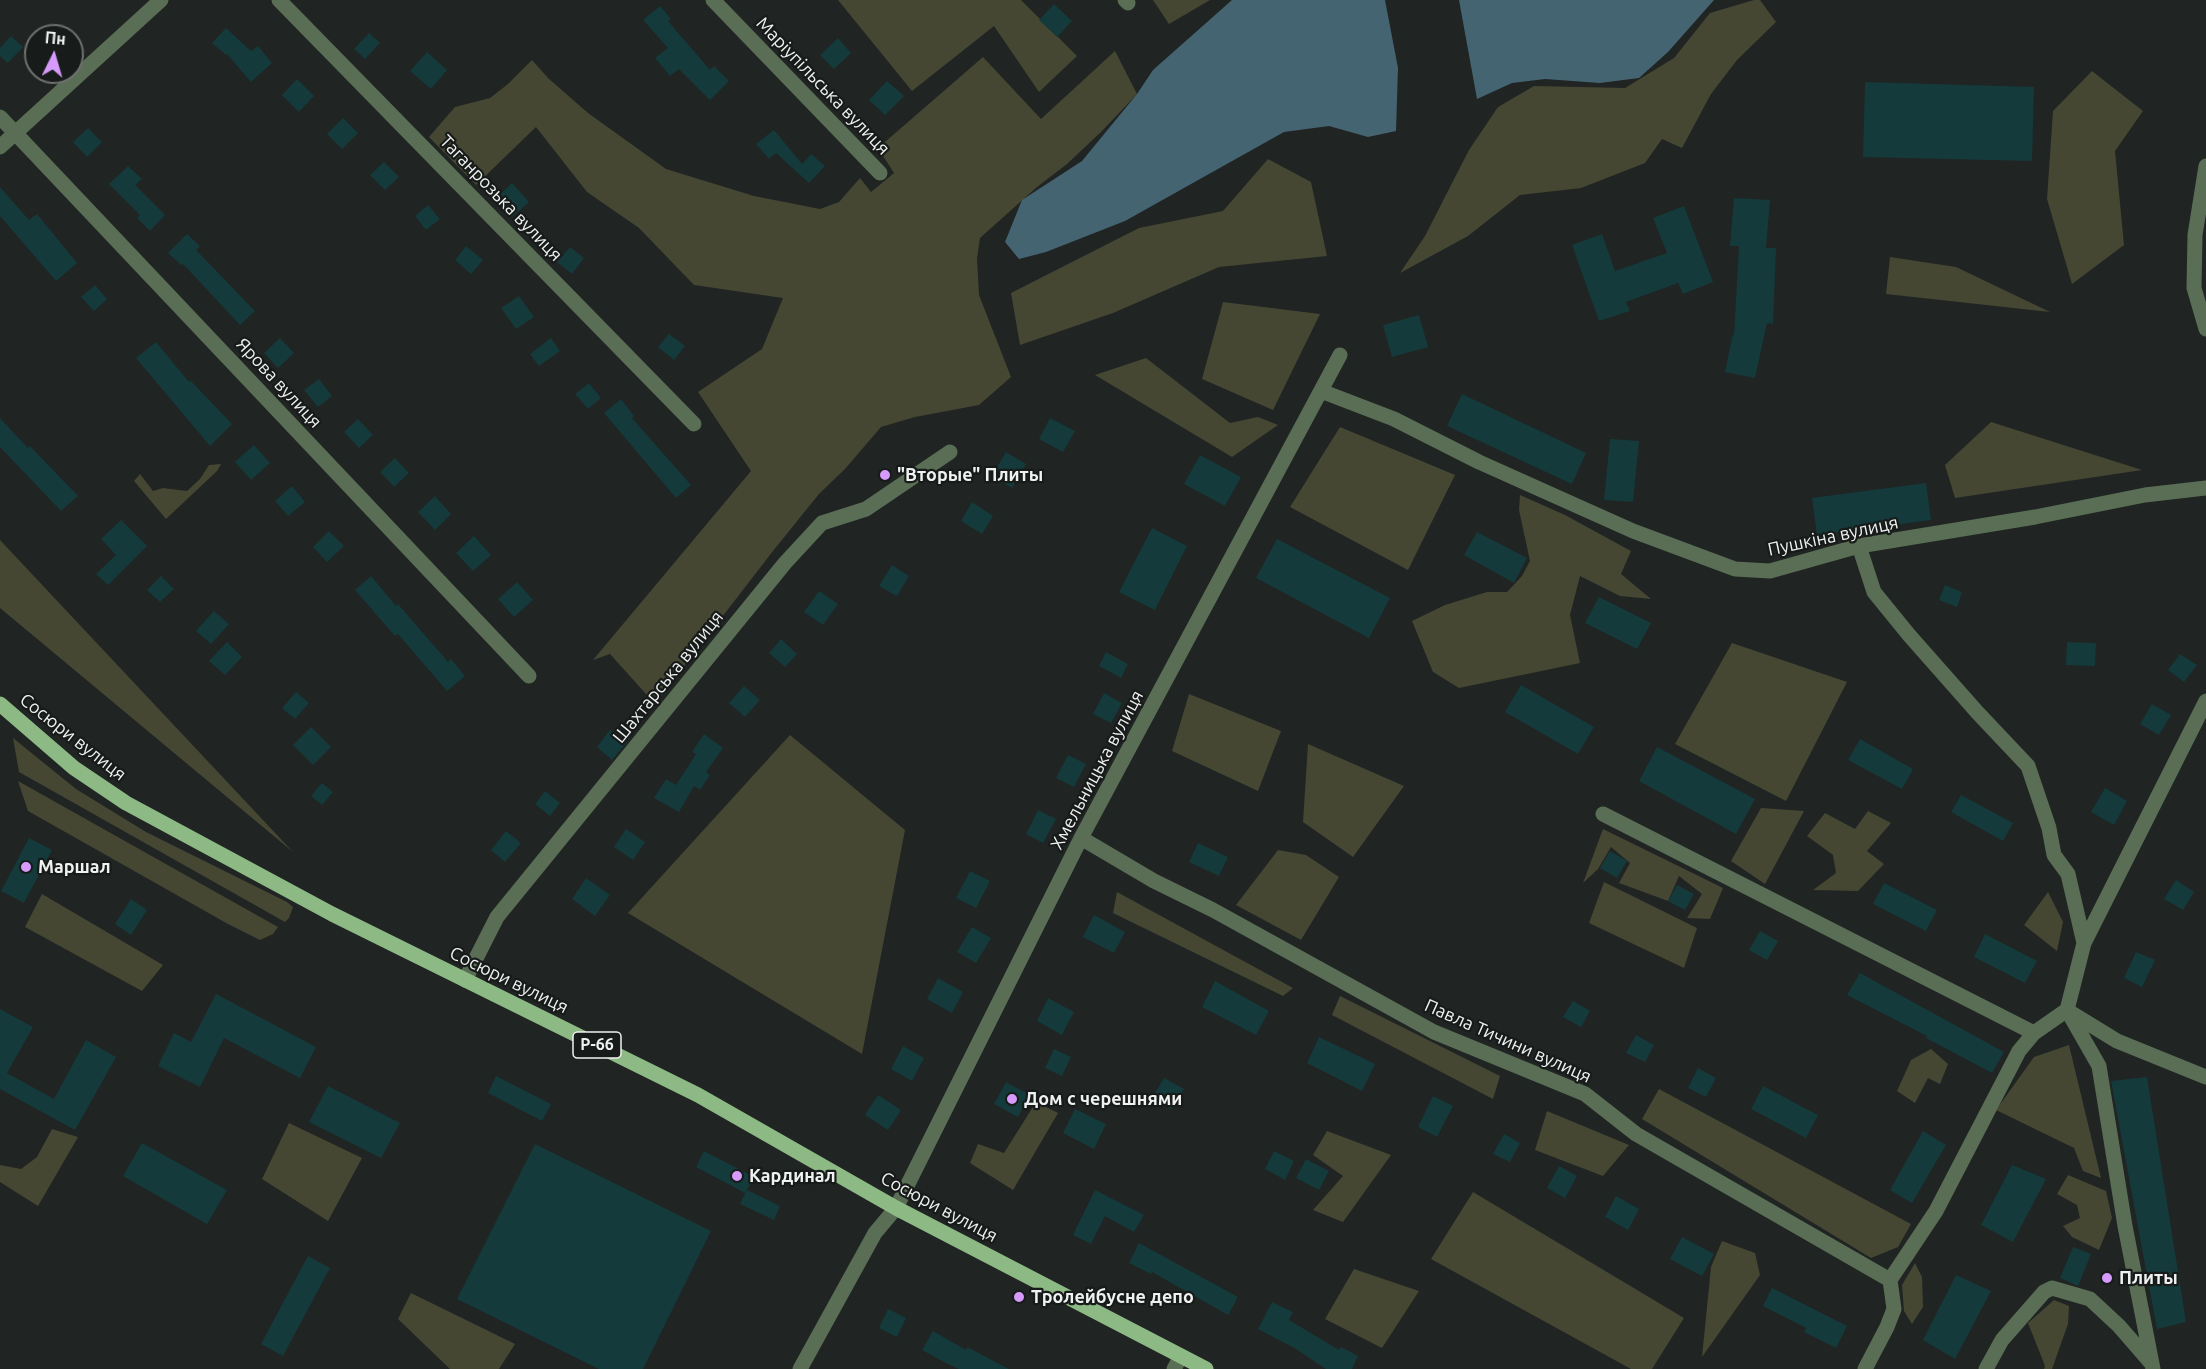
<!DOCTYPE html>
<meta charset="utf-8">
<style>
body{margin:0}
#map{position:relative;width:2206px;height:1369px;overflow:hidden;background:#202423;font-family:Ubuntu,sans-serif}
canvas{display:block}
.north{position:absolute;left:24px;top:24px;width:60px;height:60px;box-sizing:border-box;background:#171b19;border:2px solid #6e716f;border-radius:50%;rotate:5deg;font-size:16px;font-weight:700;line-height:24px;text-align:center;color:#f0f2f1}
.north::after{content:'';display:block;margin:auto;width:21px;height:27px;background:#d69bfa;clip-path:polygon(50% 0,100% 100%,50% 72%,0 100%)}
</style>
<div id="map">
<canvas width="2206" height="1369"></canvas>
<div class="north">Пн</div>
</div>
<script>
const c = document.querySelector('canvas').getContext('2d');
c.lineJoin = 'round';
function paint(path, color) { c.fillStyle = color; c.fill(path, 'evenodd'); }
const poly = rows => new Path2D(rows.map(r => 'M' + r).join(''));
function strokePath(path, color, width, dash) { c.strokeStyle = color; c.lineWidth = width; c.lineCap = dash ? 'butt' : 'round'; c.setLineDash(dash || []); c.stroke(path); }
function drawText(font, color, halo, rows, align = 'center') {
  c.font = font + ' Ubuntu,sans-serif'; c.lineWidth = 4.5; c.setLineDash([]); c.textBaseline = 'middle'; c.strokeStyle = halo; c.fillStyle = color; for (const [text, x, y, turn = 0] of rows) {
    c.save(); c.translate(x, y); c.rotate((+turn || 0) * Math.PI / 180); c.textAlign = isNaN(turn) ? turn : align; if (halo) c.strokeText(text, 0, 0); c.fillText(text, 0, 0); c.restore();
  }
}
const green = poly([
 [838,0,1021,0,1077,56,1039,92,994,26,912,91],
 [1153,0,1210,0,1169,24],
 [1754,0,1760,0,1776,22,1737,60,1711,94,1682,148,1662,139,1645,163,1581,188,1520,195,1468,236,1400,273,1425,236,1469,150,1498,107,1534,86,1625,88,1674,58,1710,13],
 [1115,51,1137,94,1102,131,1067,164,1037,187,980,238,977,258,979,295,1011,377,979,405,915,417,881,427,845,469,819,494,773,551,655,704,610,654,593,660,751,471,698,392,762,349,783,298,694,285,639,228,587,192,536,127,476,185,429,137,455,107,490,98,508,84,532,60,548,78,588,113,666,169,754,196,820,209,839,202,860,178,871,192,894,173,878,148,983,57,1041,119],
 [2092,71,2143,111,2115,151,2124,245,2072,284,2047,199,2053,111],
 [1268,159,1311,182,1327,256,1219,267,1113,313,1020,345,1011,293,1139,228,1223,211],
 [1890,257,1956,267,2050,312,1886,294],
 [1223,302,1320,314,1273,410,1202,379],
 [1146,358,1230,423,1258,417,1278,425,1232,457,1095,375],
 [1991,422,2142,470,1955,498,1945,465],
 [1340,427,1455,475,1408,570,1290,507],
 [221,464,217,471,166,519,134,481,140,474,153,491,163,488,187,491,200,479,209,465],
 [1520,495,1565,515,1631,551,1621,574,1651,599,1620,596,1580,576,1570,615,1580,663,1459,688,1433,672,1412,621,1445,605,1487,592,1507,592,1522,576,1530,561,1519,510],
 [0,540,293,852,0,608],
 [1732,643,1847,682,1786,801,1675,744],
 [1189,694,1281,731,1258,791,1172,751],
 [790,735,905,830,862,1054,628,913],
 [13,738,76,789,146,832,287,902,293,907,289,918,285,922,19,772],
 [1308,744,1404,786,1353,857,1303,822],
 [18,781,278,927,273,934,260,940,228,924,28,811],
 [1761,808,1804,811,1765,884,1731,861],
 [1868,811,1891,823,1867,851,1884,864,1858,891,1813,890,1836,873,1833,855,1807,836,1825,813,1855,829],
 [1603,829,1723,888,1710,919,1687,918,1702,894,1679,876,1668,901,1619,883,1630,863,1611,847,1598,869,1583,883],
 [1278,850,1306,855,1339,877,1301,940,1236,905],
 [1604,882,1697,928,1684,968,1589,923],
 [1117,892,1293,988,1283,996,1113,913],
 [2048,892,2063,922,2057,951,2024,925],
 [42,894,163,965,142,991,25,927],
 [1340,996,1500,1076,1493,1099,1332,1015],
 [2069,1045,2101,1178,2083,1171,2074,1148,1996,1110,2034,1057],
 [1931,1049,1948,1064,1940,1084,1928,1078,1915,1103,1897,1091,1911,1060],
 [1659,1089,1911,1224,1898,1247,1871,1258,1642,1119],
 [1036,1102,1058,1113,1013,1190,970,1163,978,1144,1004,1153],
 [1547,1111,1629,1145,1603,1176,1535,1150],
 [289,1123,362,1158,328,1221,262,1179],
 [52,1129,78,1137,38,1206,0,1182,0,1165,21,1169,37,1157],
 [1327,1131,1391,1155,1343,1222,1313,1210,1343,1176,1313,1155],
 [2068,1175,2106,1191,2112,1218,2099,1250,2072,1237,2063,1226,2080,1218,2077,1205,2057,1194],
 [1473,1192,1684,1318,1652,1369,1631,1369,1431,1259],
 [1722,1241,1755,1253,1760,1275,1702,1357,1711,1267],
 [1915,1263,1922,1277,1923,1307,1912,1324,1904,1311,1902,1285],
 [1354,1269,1419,1291,1382,1348,1325,1319],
 [411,1293,515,1344,499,1369,450,1369,398,1319],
 [2054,1300,2069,1306,2068,1324,2052,1369,2044,1369,2045,1366,2028,1323]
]);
const water = poly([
 [1232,0,1385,0,1398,68,1396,131,1368,137,1329,126,1284,132,1125,221,1046,252,1019,259,1005,242,1022,200,1082,161,1137,94,1153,70],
 [1459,0,1714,0,1668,52,1639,78,1600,83,1545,79,1512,83,1477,99]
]);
const building = poly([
 [1054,4,1072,21,1057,37,1039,20],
 [660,6,671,19,668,21,710,70,714,66,729,81,710,100,679,69,670,76,655,58,668,48,643,20],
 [226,28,251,51,258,46,272,63,251,82,227,54,226,55,212,43],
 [369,33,380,43,365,59,354,49],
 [11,36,23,47,8,63,0,56,0,48],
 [838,38,851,53,834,69,820,55],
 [427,52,447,70,431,89,410,71],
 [297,79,314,96,299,112,282,95],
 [887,81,904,96,885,115,869,100],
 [1865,82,2034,87,2032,161,1863,157],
 [343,118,358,133,342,149,327,134],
 [88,128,102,142,87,157,73,142],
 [774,130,802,164,811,154,825,166,809,183,776,153,769,159,756,144],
 [384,162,399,177,385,190,370,175],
 [128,166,142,179,135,185,165,215,150,231,137,218,140,215,109,184],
 [512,183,529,202,513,216,496,198],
 [0,187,29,220,37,214,77,263,56,281,0,216],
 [1734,198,1770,200,1766,248,1776,248,1773,324,1767,323,1755,378,1725,372,1733,333,1734,337,1739,246,1730,246],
 [428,205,440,219,426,230,415,216],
 [1684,206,1713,282,1683,294,1678,283,1626,302,1630,311,1599,321,1572,245,1602,234,1615,271,1667,253,1653,218],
 [187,234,200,246,196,250,255,311,240,325,183,264,181,265,168,253],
 [466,246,483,260,471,274,455,260],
 [570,247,584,258,572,274,557,262],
 [95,285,107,299,94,311,81,297],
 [519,296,534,317,516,329,501,308],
 [1419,315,1428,347,1392,357,1383,325],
 [669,334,685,346,674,360,658,347],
 [280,338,294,353,278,368,264,353],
 [551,338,560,351,539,366,530,354],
 [156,342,189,382,190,380,232,424,210,446,136,358],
 [319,379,332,396,318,407,304,390],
 [589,383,601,398,588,409,575,394],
 [1462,394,1586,453,1572,484,1447,426],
 [621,399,634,416,632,418,691,485,676,498,604,413],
 [0,418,28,448,30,446,78,496,61,511,0,447],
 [1050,418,1075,431,1063,452,1039,439],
 [358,419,373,435,359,448,344,432],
 [1610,439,1639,441,1633,502,1604,500],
 [254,445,270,463,251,480,235,462],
 [1006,452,1026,464,1012,488,992,476],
 [1200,455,1241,477,1225,506,1184,484],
 [395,458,409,473,394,487,380,472],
 [1926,483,1931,520,1817,535,1812,498],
 [292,486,305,502,288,516,275,501],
 [435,496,451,514,435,530,418,512],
 [972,502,993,516,982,534,961,521],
 [121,520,147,546,108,585,96,574,116,555,101,539],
 [1152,528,1187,546,1155,610,1119,592],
 [329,531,344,546,327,562,313,547],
 [1477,532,1527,558,1514,583,1464,555],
 [474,536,491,555,473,571,456,553],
 [1277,539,1390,598,1369,638,1256,578],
 [892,565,909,576,897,596,879,586],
 [161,576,174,589,160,602,147,590],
 [371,576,396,606,398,604,448,662,451,659,465,676,447,691,398,634,395,636,355,590],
 [517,582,533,600,514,617,498,599],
 [1945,585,1962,592,1957,607,1939,600],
 [819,591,838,604,823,625,804,612],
 [1599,597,1651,623,1637,649,1585,623],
 [214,611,229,624,211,644,196,631],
 [781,639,797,654,785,667,769,653],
 [227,642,242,657,225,675,209,661],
 [2067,642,2096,643,2095,666,2066,665],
 [1106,652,1128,664,1121,678,1099,666],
 [2180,654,2197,665,2184,682,2168,670],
 [1521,685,1594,727,1578,754,1505,712],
 [744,686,760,700,745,717,729,703],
 [296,692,309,703,295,719,282,708],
 [1104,693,1122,703,1111,723,1093,714],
 [2152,704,2171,715,2159,735,2140,724],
 [311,727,331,747,313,765,293,745],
 [610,730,627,742,612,760,597,747],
 [704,734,723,748,706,772,710,775,700,790,694,786,679,812,654,798,666,779,676,785,696,754,692,752],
 [1860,739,1913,769,1902,789,1848,760],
 [1657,747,1755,799,1736,834,1639,781],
 [1068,755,1086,764,1074,787,1056,778],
 [322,783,333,792,322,805,311,796],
 [2105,788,2127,801,2114,825,2091,812],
 [545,791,560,803,550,816,535,804],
 [1961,795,2013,823,2003,841,1951,812],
 [1038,810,1056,819,1043,843,1026,834],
 [626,829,645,842,633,860,614,847],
 [506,831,521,843,505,862,491,850],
 [29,838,52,850,24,903,1,891],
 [1198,843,1228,857,1219,876,1189,862],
 [1610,851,1627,861,1617,878,1600,868],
 [970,871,990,881,976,908,956,898],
 [586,878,610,895,595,916,572,899],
 [2176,880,2194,892,2183,910,2164,899],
 [1884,883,1937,910,1926,931,1873,904],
 [1677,885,1694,894,1685,910,1668,901],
 [131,899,147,910,131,935,115,924],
 [1094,915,1125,932,1114,953,1083,937],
 [972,927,991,938,976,963,957,952],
 [1760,931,1778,941,1767,960,1749,950],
 [1985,934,2037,961,2025,983,1974,957],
 [2136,952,2155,960,2142,987,2124,978],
 [1860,973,2004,1052,1992,1073,1926,1038,1927,1036,1847,995],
 [938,978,963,992,952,1013,927,999],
 [1215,981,1269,1011,1256,1035,1202,1007],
 [216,994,316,1047,300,1078,224,1038,200,1087,158,1066,174,1033,191,1042],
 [1048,998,1074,1012,1062,1035,1037,1021],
 [1573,1001,1590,1011,1581,1027,1563,1017],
 [0,1009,33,1027,7,1073,54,1099,86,1040,116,1057,75,1130,0,1089],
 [1636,1035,1654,1045,1645,1062,1626,1053],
 [1319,1037,1375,1064,1362,1091,1307,1063],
 [903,1046,924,1058,912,1081,891,1069],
 [1054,1049,1071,1057,1062,1076,1045,1068],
 [1698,1068,1716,1078,1706,1097,1688,1088],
 [496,1076,551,1104,542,1121,488,1093],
 [2147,1077,2186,1322,2157,1329,2111,1081],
 [1164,1078,1184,1089,1171,1109,1152,1098],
 [1006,1082,1030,1095,1018,1117,994,1104],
 [328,1086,400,1123,381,1158,309,1122],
 [1763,1086,1818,1115,1806,1138,1751,1109],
 [878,1095,901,1110,888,1130,865,1115],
 [1433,1096,1453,1106,1437,1137,1418,1127],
 [1075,1109,1106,1124,1094,1149,1063,1133],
 [1923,1131,1946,1145,1912,1203,1890,1190],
 [1504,1134,1520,1143,1510,1162,1493,1154],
 [142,1143,227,1190,207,1224,123,1176],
 [535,1144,711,1231,643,1369,599,1369,457,1299],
 [704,1151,754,1177,745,1193,696,1167],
 [1274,1151,1294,1161,1285,1180,1265,1169],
 [1306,1159,1329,1171,1319,1190,1296,1178],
 [2012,1165,2046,1179,2013,1242,1981,1225],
 [1559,1166,1577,1176,1565,1198,1547,1188],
 [747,1190,780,1206,774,1220,740,1204],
 [1095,1190,1144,1215,1134,1232,1105,1216,1091,1244,1073,1235],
 [1616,1196,1639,1209,1628,1230,1605,1217],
 [1682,1237,1714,1254,1702,1276,1670,1259],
 [1139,1243,1238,1297,1228,1315,1152,1272,1151,1274,1129,1263],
 [2073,1247,2091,1254,2078,1286,2060,1278],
 [308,1256,330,1268,283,1356,261,1344],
 [1956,1275,1991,1291,1955,1359,1923,1340],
 [1772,1288,1847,1326,1836,1348,1804,1332,1806,1328,1763,1306],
 [1272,1302,1293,1312,1289,1320,1339,1350,1341,1347,1358,1356,1352,1369,1326,1369,1296,1349,1258,1329],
 [888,1309,906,1318,897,1337,879,1328],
 [933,1331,966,1350,967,1347,1009,1369,959,1369,944,1362,922,1350]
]);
const minor = poly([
 [279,0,694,424],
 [713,0,880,173],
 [1125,0,1128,3],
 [0,117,529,676],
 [0,147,161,0],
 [2206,166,2195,235,2194,288,2206,329],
 [1321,391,1394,419,1479,462,1633,531,1735,569,1770,571,1859,546,2035,517,2145,495,2206,488],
 [1859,546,1874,592,1909,635,1977,712,2028,766,2049,828,2054,855,2068,874,2084,943],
 [1603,814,2034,1033],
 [1081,838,1154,881,1213,910,1434,1032,1585,1094,1636,1134,1890,1280,1894,1309,1887,1327,1865,1369],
 [465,980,497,917,785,563,822,523,866,509,950,452],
 [2067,1010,2099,1066,2125,1226,2153,1369],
 [2068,1011,2117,1041,2206,1077],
 [1890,1280,1936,1211,2019,1051,2034,1033,2067,1010,2084,943,2206,701],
 [800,1369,875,1233,896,1208,1081,838,1340,355],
 [1174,1369,1181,1356],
 [1986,1369,2002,1340,2044,1292,2052,1288,2090,1299,2119,1326,2152,1364]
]);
const major = poly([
 [0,704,74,768,126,803,332,914,698,1095,896,1208,1206,1369]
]);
const markers = [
 [885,475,6,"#d69bfa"],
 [26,867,6,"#d69bfa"],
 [1012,1099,6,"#d69bfa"],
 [737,1176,6,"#d69bfa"],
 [2107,1278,6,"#d69bfa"],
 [1019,1297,6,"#d69bfa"]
];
const shields = [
 [597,1045,48]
];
const shieldNames = [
 ["Р-66",597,1045]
];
const streetNames = [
 ["Маріупільська вулиця",823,86,46],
 ["Таганрозька вулиця",501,198,46],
 ["Ярова вулиця",279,383,47],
 ["Пушкіна вулиця",1833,536,-12],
 ["Шахтарська вулиця",668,677,-51],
 ["Сосюри вулиця",73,737,38],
 ["Хмельницька вулиця",1097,770,-62],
 ["Сосюри вулиця",509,980,26],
 ["Павла Тичини вулиця",1508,1041,24],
 ["Сосюри вулиця",939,1207,28]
];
const poiNames = [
 ["\"Вторые\" Плиты",897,475],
 ["Маршал",38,867],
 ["Дом с черешнями",1024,1099],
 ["Кардинал",749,1176],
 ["Плиты",2119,1278],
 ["Тролейбусне депо",1031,1297]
];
paint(green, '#454733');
paint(water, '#456471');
paint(building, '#153a3b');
strokePath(minor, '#596e55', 15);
strokePath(major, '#8db985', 15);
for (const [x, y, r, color] of markers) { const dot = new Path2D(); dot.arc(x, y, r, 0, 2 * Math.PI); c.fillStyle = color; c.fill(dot); strokePath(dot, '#171b19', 2); }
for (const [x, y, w] of shields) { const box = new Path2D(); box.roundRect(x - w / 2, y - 13, w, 26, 4.5); c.fillStyle = '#171b19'; c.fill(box); strokePath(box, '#f0f2f1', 1.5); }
drawText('bold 16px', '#f0f2f1', null, shieldNames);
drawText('18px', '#f0f2f1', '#171b19', streetNames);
drawText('bold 18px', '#f0f2f1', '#171b19', poiNames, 'left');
</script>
